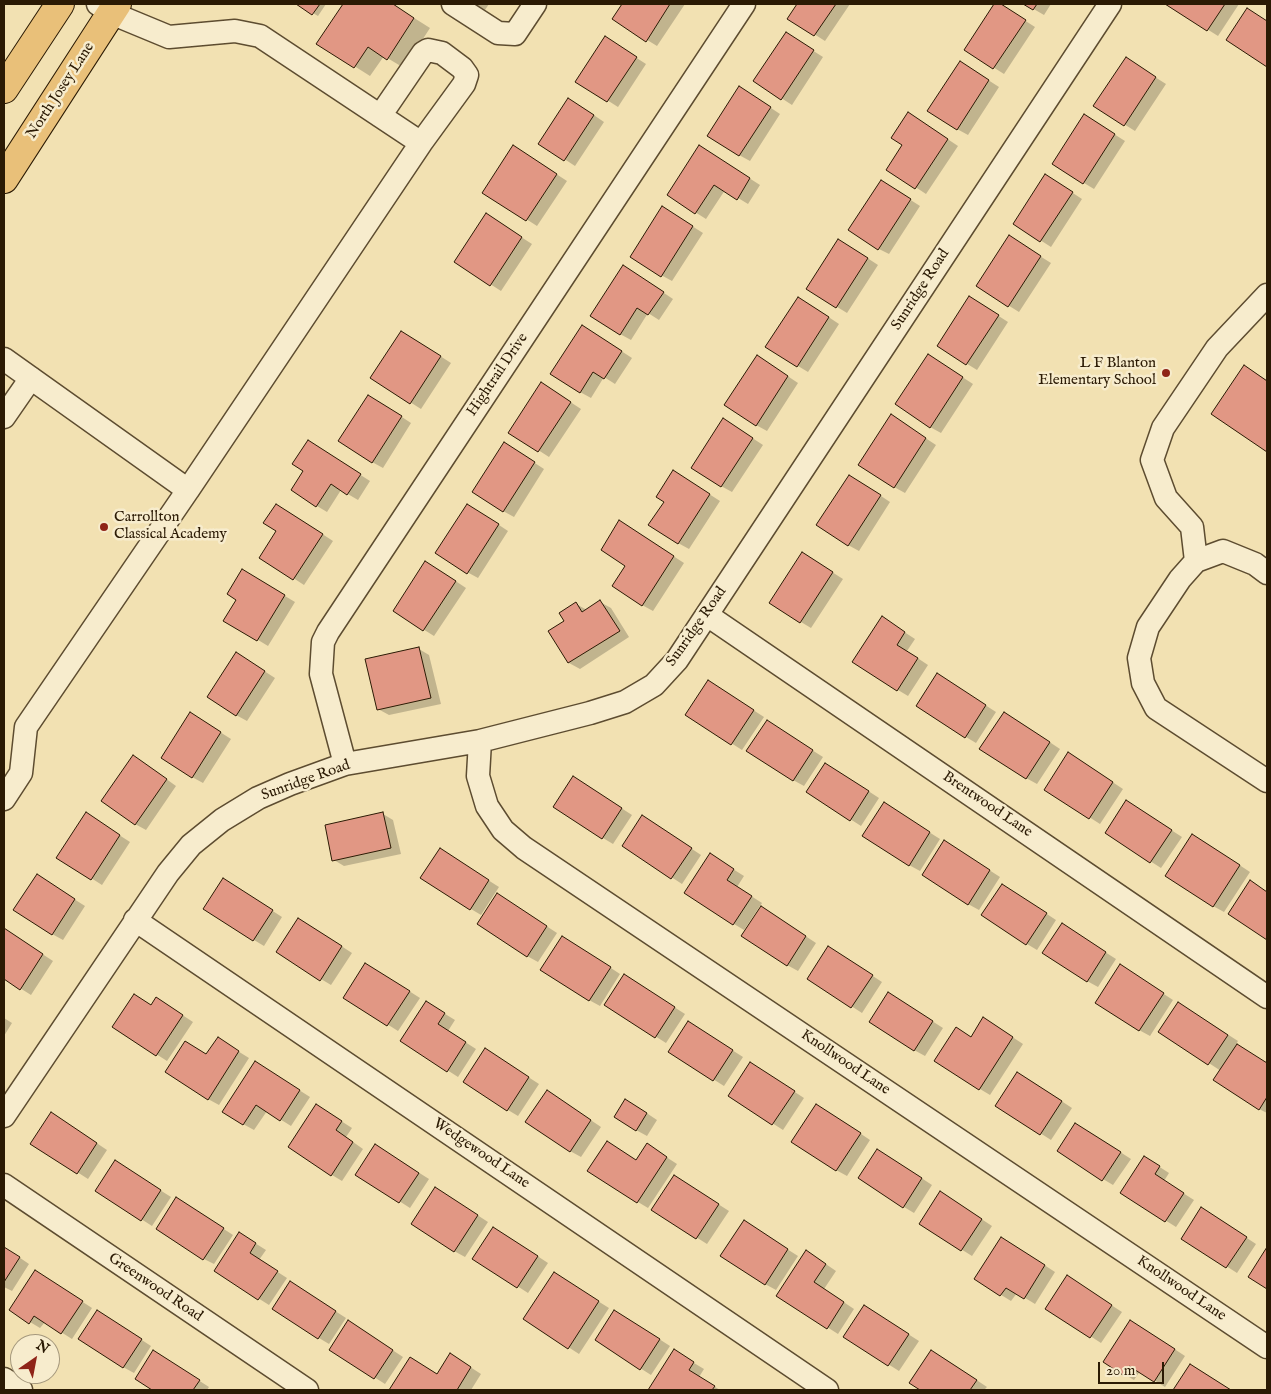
<!DOCTYPE html>
<style>
body{margin:0}
#map{position:relative;width:1271px;height:1394px;overflow:hidden;background:#f2e1b2;font-family:"IM FELL English",serif}
canvas{display:block}
.frame{position:absolute;inset:0;border:5px solid #2b1a04;pointer-events:none}
.north{position:absolute;left:10px;top:1334px;width:50px;height:50px;box-sizing:border-box;background:#f7eccd;border:1px solid #a5987d;border-radius:50%;rotate:33deg;font-size:14px;font-weight:700;line-height:20px;text-align:center;color:#2b1a04}
.north::after{content:'';display:block;margin:auto;width:18px;height:22px;background:#8f2418;clip-path:polygon(50% 0,100% 100%,50% 72%,0 100%)}
.scale{position:absolute;left:1098px;top:1362px;width:66px;height:22px;box-sizing:border-box;border:2px solid #2b1a04;border-top:0;padding-left:6px;font-size:15px;line-height:18px;white-space:nowrap;color:#2b1a04;-webkit-text-stroke:4px #f7eccd;paint-order:stroke}
</style>
<div id="map">
<canvas width="1271" height="1394"></canvas>
<div class="frame"></div>
<div class="north">N</div>
<div class="scale">20 m</div>
</div>
<script>
const c = document.querySelector('canvas').getContext('2d');
c.lineJoin = 'round';
function paint(path, color) { c.fillStyle = color; c.fill(path, 'evenodd'); }
const poly = rows => new Path2D(rows.map(r => 'M' + r).join(''));
function strokePath(path, color, width, dash) { c.strokeStyle = color; c.lineWidth = width; c.lineCap = dash ? 'butt' : 'round'; c.setLineDash(dash || []); c.stroke(path); }
function drawText(font, color, halo, rows, align = 'center') {
  c.font = font + ' "IM FELL English",serif'; c.lineWidth = 5; c.setLineDash([]); c.textBaseline = 'middle'; c.strokeStyle = halo; c.fillStyle = color; for (const [text, x, y, turn = 0] of rows) {
    c.save(); c.translate(x, y); c.rotate((+turn || 0) * Math.PI / 180); c.textAlign = isNaN(turn) ? turn : align; if (halo) c.strokeText(text, 0, 0); c.fillText(text, 0, 0); c.restore();
  }
}
const shadow = poly([
 [298,4,326,4,318,16],
 [344,4,392,4,430,28,404,68,384,56,370,76,318,43],
 [474,4,489,4,485,10],
 [623,4,685,4,657,46,613,19],
 [798,4,850,4,825,41,789,18],
 [995,4,999,4,1035,27,1004,74,966,50],
 [1025,4,1051,4,1044,15],
 [1167,4,1239,4,1218,36],
 [796,40,823,57,792,105,755,81],
 [615,44,646,64,618,107,577,81],
 [1136,65,1166,84,1135,131,1095,106],
 [971,69,999,87,968,135,957,129],
 [750,94,780,114,750,161,739,155],
 [579,105,604,122,575,166,540,143],
 [919,120,958,146,926,194,888,169],
 [1095,122,1125,141,1094,189,1084,183],
 [524,153,567,181,537,226,484,192],
 [710,153,760,185,748,204,725,190,706,219,668,195],
 [1056,182,1082,199,1051,247,1015,224],
 [892,188,920,206,889,254,879,249],
 [673,214,703,233,672,281,661,275],
 [496,221,532,244,501,291,456,262],
 [1019,243,1051,263,1019,312,977,286],
 [849,246,878,265,847,313,808,289],
 [634,273,673,299,659,320,648,313,631,340,620,334],
 [809,304,839,324,808,372,798,366],
 [980,304,1008,322,977,370,938,346],
 [592,332,632,358,615,384,604,377,591,398,580,392],
 [412,338,451,363,421,409,372,378],
 [939,362,973,384,941,433,930,427],
 [768,363,798,383,767,431,756,425],
 [1244,366,1267,380,1267,451,1212,413],
 [552,390,581,409,549,457,510,432],
 [379,402,411,423,383,468,372,462],
 [901,422,936,445,905,493,894,487],
 [734,426,763,445,732,492,721,486],
 [318,448,370,481,358,500,341,490,327,512,317,506],
 [515,450,544,469,514,517,503,511],
 [684,478,720,501,689,549,678,543],
 [860,482,890,502,859,551,848,545],
 [287,511,333,541,304,585,261,557,278,531],
 [478,511,508,531,478,578,467,572],
 [630,528,684,563,653,611,642,605,627,566],
 [813,560,843,579,811,628,801,622],
 [436,568,466,588,434,636,394,611],
 [243,571,295,602,268,646,225,620,238,599],
 [600,602,611,608,629,637,580,669,569,663,550,632,566,621,576,604,587,610],
 [892,624,915,639,907,651,928,665,908,696,898,690],
 [419,649,429,655,441,704,389,715,378,709],
 [247,660,275,678,247,721,236,715],
 [948,681,996,712,976,743,966,737],
 [719,688,764,717,742,750,687,715],
 [1015,719,1060,749,1037,784,1026,778],
 [201,720,231,739,203,783,192,777],
 [777,728,823,757,804,786,793,780],
 [1079,760,1123,789,1100,824,1045,789],
 [144,763,176,786,146,830,135,824],
 [836,770,879,798,861,826,808,792],
 [584,784,632,815,613,844,603,838],
 [1137,808,1182,837,1161,868,1106,833],
 [894,810,940,839,920,871,909,865],
 [383,814,393,820,401,854,344,866,334,860],
 [96,820,130,842,102,885,58,857],
 [653,823,701,855,682,884,624,846],
 [1203,841,1250,872,1224,912,1213,906],
 [955,848,1000,877,979,910,968,904],
 [450,856,499,887,481,915,471,909],
 [720,861,744,876,737,887,762,903,744,930,734,924],
 [47,882,85,906,63,940,52,934],
 [234,886,282,917,264,946,254,940],
 [1012,891,1056,920,1037,950,1027,944],
 [508,901,557,933,538,962,527,956],
 [772,914,816,943,798,971,787,965],
 [309,925,352,953,331,985,321,979],
 [4,929,53,961,31,995,4,978],
 [1072,931,1116,959,1098,987,1087,981],
 [573,943,620,974,600,1006,589,1000],
 [839,954,882,982,862,1013,808,978],
 [376,970,420,998,398,1031,344,997],
 [1130,972,1173,1000,1150,1036,1139,1030],
 [635,982,685,1014,666,1043,606,1005],
 [899,1000,943,1028,925,1056,914,1050],
 [167,1005,193,1022,167,1061,114,1027],
 [437,1009,455,1020,448,1031,476,1049,458,1077,402,1041],
 [1188,1009,1238,1041,1236,1044,1267,1064,1267,1113,1259,1109,1221,1071,1160,1031],
 [4,1018,12,1023,4,1036],
 [994,1025,1023,1044,990,1095,980,1089],
 [699,1029,743,1057,724,1086,670,1052],
 [228,1045,249,1058,219,1105,208,1099,207,1055],
 [496,1056,539,1084,518,1116,508,1110],
 [266,1069,310,1097,291,1126,267,1111,254,1130,243,1124],
 [761,1070,804,1098,783,1130,730,1096],
 [1028,1079,1072,1108,1051,1140,996,1105],
 [558,1098,601,1127,581,1157,570,1151],
 [636,1106,657,1120,647,1136,636,1130],
 [827,1111,870,1140,847,1176,836,1170],
 [327,1112,352,1128,346,1137,363,1149,342,1181,332,1175],
 [62,1120,107,1150,88,1179,32,1143],
 [1086,1130,1131,1159,1113,1185,1103,1179],
 [657,1151,677,1164,648,1208,638,1202],
 [386,1152,429,1179,410,1208,357,1174],
 [888,1156,932,1185,914,1213,904,1207],
 [1155,1164,1169,1173,1164,1181,1194,1200,1176,1227,1122,1193],
 [125,1168,171,1197,152,1226,96,1190],
 [685,1183,729,1211,707,1244,653,1210],
 [445,1194,488,1222,465,1257,454,1251],
 [951,1199,992,1226,972,1256,921,1224],
 [187,1205,233,1235,214,1264,204,1259],
 [1212,1215,1256,1244,1237,1273,1183,1238],
 [754,1228,798,1256,776,1290,765,1284],
 [504,1234,548,1263,528,1293,474,1258],
 [250,1240,266,1250,259,1260,287,1278,269,1305,215,1271],
 [1012,1244,1055,1272,1035,1304,1017,1293,1011,1301,975,1279],
 [4,1247,29,1264,12,1291,4,1287],
 [817,1258,836,1271,824,1289,854,1309,838,1334,777,1295],
 [46,1278,92,1308,72,1339,45,1322,40,1328,30,1322],
 [564,1280,609,1308,579,1354,525,1319],
 [1077,1283,1122,1312,1101,1343,1047,1308],
 [301,1289,346,1318,329,1344,319,1338],
 [875,1313,919,1341,899,1371,845,1337],
 [625,1317,670,1346,651,1375,596,1340],
 [108,1318,151,1346,134,1373,123,1367],
 [1141,1327,1185,1356,1165,1387,1140,1371,1134,1380,1104,1362],
 [359,1328,403,1357,385,1384,330,1349],
 [684,1357,704,1369,699,1377,720,1390,650,1390],
 [942,1357,987,1387,984,1390,923,1390,911,1383],
 [164,1358,209,1387,207,1390,154,1390,136,1379],
 [461,1361,481,1374,471,1390,390,1389,438,1375],
 [1191,1365,1201,1371,1230,1390,1175,1390]
]);
const building = poly([
 [296,4,320,4,312,15,296,4],
 [343,4,393,4,414,18,387,60,368,47,354,68,316,44,343,4],
 [622,4,670,4,646,42,612,19,622,4],
 [797,4,836,4,814,36,787,19,797,4],
 [994,4,1001,4,1026,20,993,69,964,50,994,4],
 [1023,4,1037,4,1033,10,1023,4],
 [1165,4,1225,4,1207,31,1165,4],
 [1247,8,1267,21,1267,67,1226,40,1247,8],
 [786,32,814,50,781,100,753,81,786,32],
 [605,36,637,57,607,102,575,82,605,36],
 [1126,57,1156,77,1124,126,1093,106,1126,57],
 [960,61,989,80,957,130,927,111,960,61],
 [739,86,771,107,739,156,707,136,739,86],
 [568,98,594,115,564,161,538,144,568,98],
 [908,112,948,139,915,189,886,170,902,145,891,138,908,112],
 [1084,114,1115,134,1083,184,1052,164,1084,114],
 [513,145,557,174,526,221,482,193,513,145],
 [699,145,750,178,737,200,714,185,695,214,667,195,699,145],
 [1045,174,1073,192,1040,242,1013,224,1045,174],
 [881,180,911,199,878,250,848,230,881,180],
 [662,206,693,226,661,277,630,257,662,206],
 [486,213,522,237,490,286,454,262,486,213],
 [1009,235,1041,256,1008,307,976,286,1009,235],
 [838,239,868,258,836,308,806,289,838,239],
 [623,265,664,292,648,315,637,308,620,335,590,316,623,265],
 [969,296,999,315,966,365,937,346,969,296],
 [798,297,829,317,797,367,765,347,798,297],
 [582,325,622,351,604,379,593,372,580,393,550,374,582,325],
 [401,331,441,356,410,404,370,378,401,331],
 [928,354,963,377,930,428,895,404,928,354],
 [757,355,788,376,756,426,724,405,757,355],
 [1244,365,1267,381,1267,452,1211,414,1244,365],
 [541,382,571,402,538,452,508,433,541,382],
 [368,395,402,416,372,463,338,441,368,395],
 [891,414,926,438,894,488,858,465,891,414],
 [723,418,753,438,721,487,691,468,723,418],
 [308,440,361,474,347,495,331,484,316,507,291,490,303,471,292,464,308,440],
 [504,442,535,462,503,512,472,492,504,442],
 [673,470,710,494,678,544,648,525,664,502,656,497,673,470],
 [849,475,881,495,848,546,816,525,849,475],
 [276,504,323,534,293,580,259,558,276,531,263,523,276,504],
 [467,504,499,524,467,574,435,553,467,504],
 [619,520,674,556,642,606,612,586,625,566,601,550,619,520],
 [802,552,833,572,800,623,769,603,802,552],
 [425,561,456,581,423,631,393,611,425,561],
 [242,569,285,595,257,641,223,621,236,600,227,594,242,569],
 [600,600,620,631,568,663,548,631,564,621,559,613,576,602,582,612,600,600],
 [882,616,905,632,897,645,918,658,897,691,852,662,882,616],
 [419,647,431,698,377,710,365,659,419,647],
 [236,652,265,671,236,716,207,697,236,652],
 [937,673,986,705,965,738,916,706,937,673],
 [708,680,754,710,731,745,685,715,708,680],
 [190,712,221,732,192,778,161,758,190,712],
 [1004,712,1050,742,1026,779,979,749,1004,712],
 [767,720,813,750,793,781,746,751,767,720],
 [1068,752,1113,782,1089,819,1044,790,1068,752],
 [133,755,167,779,135,825,101,801,133,755],
 [825,763,869,791,850,821,806,792,825,763],
 [573,776,622,808,602,839,553,807,573,776],
 [1126,800,1172,830,1150,863,1105,833,1126,800],
 [884,802,930,832,909,866,862,836,884,802],
 [86,812,120,835,91,880,56,858,86,812],
 [383,812,391,848,332,861,325,825,383,812],
 [642,815,692,848,671,879,622,846,642,815],
 [1192,834,1240,865,1213,907,1165,876,1192,834],
 [944,840,990,870,968,905,922,875,944,840],
 [440,848,489,880,470,910,420,878,440,848],
 [710,853,734,869,727,880,752,896,733,925,684,893,710,853],
 [37,874,75,899,52,935,13,910,37,874],
 [223,878,273,910,253,941,203,909,223,878],
 [1250,880,1267,892,1267,940,1228,914,1250,880],
 [1002,884,1047,913,1026,945,981,915,1002,884],
 [497,893,547,926,527,957,477,924,497,893],
 [761,906,806,936,787,966,741,936,761,906],
 [298,918,342,946,320,981,276,952,298,918],
 [1062,923,1106,952,1087,982,1042,953,1062,923],
 [4,928,43,954,20,990,4,979,4,928],
 [562,936,611,967,589,1001,540,970,562,936],
 [828,946,873,975,851,1008,807,979,828,946],
 [365,963,410,991,387,1026,343,998,365,963],
 [1120,964,1164,993,1139,1031,1095,1003,1120,964],
 [624,974,675,1007,655,1038,604,1005,624,974],
 [888,992,933,1021,914,1051,869,1022,888,992],
 [134,994,151,1005,156,997,183,1015,156,1056,112,1027,134,994],
 [426,1001,445,1013,438,1024,466,1042,447,1072,400,1041,426,1001],
 [1178,1002,1228,1035,1208,1065,1158,1032,1178,1002],
 [983,1017,1013,1037,979,1090,934,1061,956,1027,971,1037,983,1017],
 [688,1021,733,1050,713,1081,668,1052,688,1021],
 [218,1037,239,1051,208,1100,165,1072,185,1041,206,1054,218,1037],
 [1237,1044,1267,1063,1267,1097,1259,1110,1213,1080,1237,1044],
 [485,1048,529,1077,507,1111,463,1082,485,1048],
 [255,1061,300,1090,280,1121,256,1105,243,1125,222,1112,255,1061],
 [750,1062,795,1091,772,1125,728,1096,750,1062],
 [1017,1072,1062,1101,1040,1135,995,1106,1017,1072],
 [547,1090,591,1120,570,1152,525,1122,547,1090],
 [625,1099,647,1113,636,1131,614,1117,625,1099],
 [316,1104,342,1121,336,1130,353,1142,331,1176,288,1147,316,1104],
 [816,1104,861,1133,836,1171,791,1142,816,1104],
 [51,1112,97,1143,77,1174,30,1144,51,1112],
 [1075,1123,1121,1152,1102,1181,1057,1151,1075,1123],
 [607,1141,636,1160,647,1143,667,1157,637,1203,587,1171,607,1141],
 [375,1144,419,1173,399,1203,355,1175,375,1144],
 [877,1149,922,1178,903,1208,858,1178,877,1149],
 [1144,1156,1160,1166,1155,1174,1184,1193,1165,1222,1120,1193,1144,1156],
 [115,1160,161,1190,141,1221,95,1191,115,1160],
 [674,1175,719,1204,696,1239,651,1210,674,1175],
 [435,1187,478,1215,454,1252,411,1224,435,1187],
 [940,1191,982,1219,961,1251,919,1224,940,1191],
 [176,1197,224,1228,203,1260,156,1229,176,1197],
 [1201,1207,1247,1237,1226,1268,1181,1239,1201,1207],
 [744,1220,788,1249,765,1285,720,1256,744,1220],
 [493,1227,538,1256,517,1288,472,1259,493,1227],
 [239,1232,256,1243,250,1253,278,1271,258,1300,214,1271,239,1232],
 [1001,1237,1045,1265,1024,1299,1006,1288,1000,1296,974,1279,1001,1237],
 [4,1247,20,1257,4,1282,4,1247],
 [1267,1247,1267,1289,1248,1277,1267,1247],
 [806,1250,826,1264,814,1282,844,1302,827,1329,776,1296,806,1250],
 [35,1270,83,1301,61,1334,34,1316,29,1324,9,1310,35,1270],
 [554,1272,599,1301,568,1349,523,1319,554,1272],
 [1067,1275,1112,1305,1090,1338,1045,1309,1067,1275],
 [290,1281,336,1311,318,1339,272,1309,290,1281],
 [864,1305,909,1334,888,1366,843,1337,864,1305],
 [97,1310,142,1339,123,1368,78,1339,97,1310],
 [614,1310,660,1339,640,1370,595,1340,614,1310],
 [348,1320,393,1350,374,1379,329,1350,348,1320],
 [1130,1320,1175,1349,1154,1382,1129,1366,1123,1375,1103,1362,1130,1320],
 [674,1349,694,1362,689,1370,715,1386,712,1390,648,1390,674,1349],
 [153,1350,200,1380,193,1390,152,1390,135,1379,153,1350],
 [931,1350,977,1380,970,1390,920,1390,909,1383,931,1350],
 [450,1353,471,1367,457,1390,389,1390,410,1357,437,1374,450,1353],
 [1190,1364,1231,1390,1173,1390,1190,1364]
]);
const minor = poly([
 [453,4,498,33,515,34,535,4],
 [380,116,423,53,428,50,442,53,462,68,467,75,464,84,421,143],
 [4,359,188,490,421,143,260,36,235,31,169,37,111,13,98,4],
 [4,417,31,378],
 [1196,561,1192,527,1166,498,1152,460,1163,428,1217,348,1267,295],
 [1267,573,1255,564,1223,551,1196,561,1180,579,1148,627,1139,658,1143,683,1156,708,1267,781],
 [707,615,1267,997],
 [480,741,478,776,487,806,503,830,524,848,1267,1347],
 [345,764,321,674,323,642,328,632,744,4],
 [4,799,21,773,26,727,188,490],
 [135,920,827,1390],
 [4,1116,168,873,191,845,222,820,258,798,290,784,345,764,480,741,590,713,625,702,654,685,677,660,1110,4],
 [4,1185,307,1390],
 [4,1379,21,1390]
]);
const major = poly([
 [4,89,60,4],
 [4,179,117,4]
]);
const markers = [
 [1166,373,5,"#8f2418"],
 [104,527,5,"#8f2418"]
];
const streetNames = [
 ["North Josey Lane",61,91,-57],
 ["Sunridge Road",921,290,-57],
 ["Hightrail Drive",498,375,-56],
 ["Sunridge Road",697,627,-55],
 ["Sunridge Road",306,781,-20],
 ["Brentwood Lane",987,805,34],
 ["Knollwood Lane",845,1063,34],
 ["Wedgewood Lane",481,1154,34],
 ["Greenwood Road",155,1288,34],
 ["Knollwood Lane",1181,1289,34]
];
const poiNames = [
 ["L F Blanton",1156,364],
 ["Elementary School",1156,381],
 ["Carrollton",114,518,"left"],
 ["Classical Academy",114,535,"left"]
];
paint(shadow, '#0003');
paint(building, '#e19784');
strokePath(building, '#2b1a04', 1);
strokePath(minor, '#5d4c30', 25);
strokePath(major, '#2b1a04', 30);
strokePath(minor, '#f7eccd', 22);
strokePath(major, '#e9c079', 28);
for (const [x, y, r, color] of markers) { const dot = new Path2D(); dot.arc(x, y, r, 0, 2 * Math.PI); c.fillStyle = color; c.fill(dot); strokePath(dot, '#f7eccd', 2); }
drawText('15px', '#2b1a04', '#f7eccd', streetNames);
drawText('15px', '#2b1a04', '#f7eccd', poiNames, 'right');
</script>
